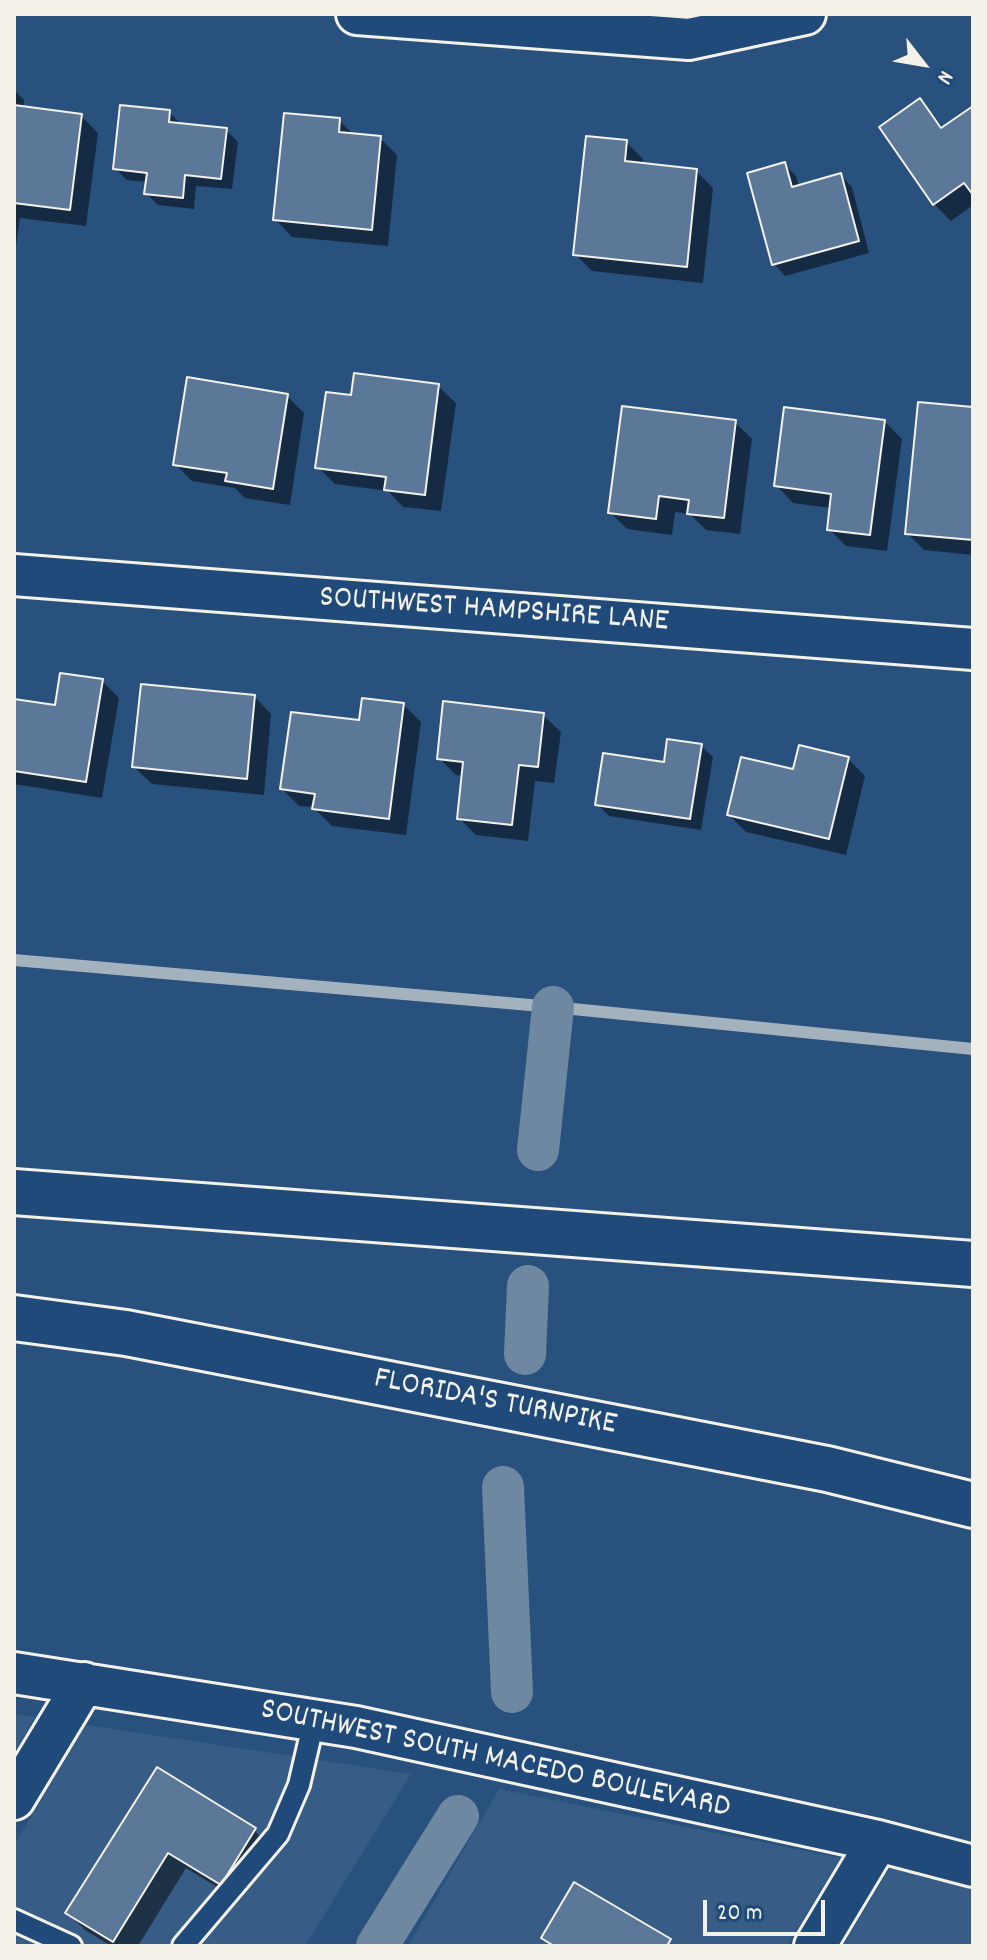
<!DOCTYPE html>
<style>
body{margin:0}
#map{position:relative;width:987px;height:1960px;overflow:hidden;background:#28517e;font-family:Dekko,sans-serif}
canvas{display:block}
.frame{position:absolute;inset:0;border:16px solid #f4f1e8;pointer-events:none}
.north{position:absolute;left:883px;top:24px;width:80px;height:80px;-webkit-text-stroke:6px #1f4a7a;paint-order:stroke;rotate:121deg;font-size:22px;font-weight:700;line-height:32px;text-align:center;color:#f4f1e8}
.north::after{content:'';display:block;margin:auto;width:28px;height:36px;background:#f4f1e8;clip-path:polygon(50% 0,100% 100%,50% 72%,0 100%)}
.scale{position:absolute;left:703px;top:1900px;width:122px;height:36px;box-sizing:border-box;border:4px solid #f4f1e8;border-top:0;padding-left:10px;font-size:24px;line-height:28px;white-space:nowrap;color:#f4f1e8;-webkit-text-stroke:6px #1f4a7a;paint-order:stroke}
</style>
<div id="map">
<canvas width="987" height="1960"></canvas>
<div class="frame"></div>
<div class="north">N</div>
<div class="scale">20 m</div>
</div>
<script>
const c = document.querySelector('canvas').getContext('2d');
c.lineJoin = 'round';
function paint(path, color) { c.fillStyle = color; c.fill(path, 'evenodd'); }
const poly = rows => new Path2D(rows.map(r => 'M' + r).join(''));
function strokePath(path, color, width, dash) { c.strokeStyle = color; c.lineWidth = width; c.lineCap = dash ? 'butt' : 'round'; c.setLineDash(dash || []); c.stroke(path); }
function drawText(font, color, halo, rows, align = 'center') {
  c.font = font + ' Dekko,sans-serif'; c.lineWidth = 8; c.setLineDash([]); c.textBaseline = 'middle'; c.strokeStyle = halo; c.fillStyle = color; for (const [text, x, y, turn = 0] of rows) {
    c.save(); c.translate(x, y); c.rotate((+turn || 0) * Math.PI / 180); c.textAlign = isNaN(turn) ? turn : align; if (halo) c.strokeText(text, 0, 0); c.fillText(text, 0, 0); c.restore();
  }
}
const built = poly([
 [14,1714,35,1717,14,1752],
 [86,1725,411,1774,305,1946,14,1946,14,1845],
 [499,1789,840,1858,787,1946,408,1946],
 [890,1868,973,1885,973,1946,843,1946]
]);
const shadow = poly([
 [14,90,24,100,23,108,81,116,98,133,86,226,20,218,16,246],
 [920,101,944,128,973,109,973,205,951,221,934,204],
 [169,112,181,124,226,130,238,142,232,189,196,186,194,209,158,205,146,193,148,182,127,180,115,168],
 [339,120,355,136,380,138,397,155,388,246,292,237,275,219],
 [626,142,643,159,642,165,696,171,713,188,703,283,592,271,575,254],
 [785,165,796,176,799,187,840,175,852,187,869,253,785,276,774,264],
 [438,386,456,403,441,511,403,507,388,491,335,484,318,467,353,397],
 [287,396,304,413,290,505,245,498,235,488,192,481,175,464],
 [973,409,973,555,924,550,907,533],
 [735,422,752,439,740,534,706,530,690,514,675,512,672,535,627,529,610,512],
 [885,422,902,439,887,551,846,546,829,529,831,508,793,503,776,485],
 [102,681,119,698,102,798,14,784,14,701,56,707],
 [254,696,271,714,264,795,152,784,134,767],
 [404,705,421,722,406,835,332,826,313,807,299,806,282,789,360,722],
 [543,715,561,732,554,783,535,781,528,841,476,835,459,818,464,776,456,775,439,758],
 [701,746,713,757,701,830,609,816,597,804],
 [848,759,865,776,846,855,746,832,729,815,795,772],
 [157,1769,254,1830,271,1847,238,1900,186,1868,138,1946,111,1946,85,1930,68,1913]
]);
const stream = poly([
 [14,960,553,1007,973,1049]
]);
const canal = poly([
 [538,1150,553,1007],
 [525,1354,528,1286],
 [503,1487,512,1692],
 [377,1946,458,1816]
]);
const building = poly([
 [920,98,941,128,973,106,973,195,964,183,933,205,879,127,920,98],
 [14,105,82,114,70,210,14,203,14,105],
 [120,105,170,110,169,122,227,128,221,179,185,175,183,198,144,194,147,173,113,169,120,105],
 [284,113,340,118,339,132,381,136,372,230,273,220,284,113],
 [586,136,627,140,625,161,697,169,687,267,573,255,586,136],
 [785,162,792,187,841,173,859,241,772,265,747,173,785,162],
 [354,373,439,384,425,495,384,490,386,477,315,468,326,392,351,395,354,373],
 [187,377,288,394,273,489,225,481,227,473,173,465,187,377],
 [918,402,973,407,973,540,905,534,918,402],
 [622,406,736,420,724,518,687,514,689,500,659,496,656,519,608,513,622,406],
 [784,407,885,420,870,535,827,530,831,494,774,486,784,407],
 [60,673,103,679,86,782,14,771,14,699,55,705,60,673],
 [141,684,255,695,247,779,132,767,141,684],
 [362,698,404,703,389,819,312,809,315,794,280,789,291,712,359,720,362,698],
 [443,701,544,713,538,767,519,765,512,825,457,819,463,762,437,759,443,701],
 [667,739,702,744,690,819,595,805,603,753,664,762,667,739],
 [799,745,849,757,829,839,727,815,741,757,793,769,799,745],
 [157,1767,256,1828,221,1885,168,1853,113,1942,65,1913,157,1767],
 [574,1882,671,1939,667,1946,554,1946,541,1938,574,1882]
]);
const lane = poly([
 [14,1920,71,1946],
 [183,1946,278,1834,299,1785,314,1721]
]);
const street = poly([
 [357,14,689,39,805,14],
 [14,575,973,649],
 [14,1673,356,1727,878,1841,973,1866],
 [14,1799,84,1683],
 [815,1946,878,1841]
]);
const highway = poly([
 [14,1192,973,1264],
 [14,1318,126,1333,827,1469,973,1505]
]);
const streetNames = [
 ["SOUTHWEST HAMPSHIRE LANE",494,612,4],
 ["FLORIDA'S TURNPIKE",495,1404,11],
 ["SOUTHWEST SOUTH MACEDO BOULEVARD",495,1761,12]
];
paint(built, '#375d86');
paint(shadow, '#0007');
strokePath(stream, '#a4b2be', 12);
strokePath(canal, '#6e88a2', 42);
paint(building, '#5b7899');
strokePath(building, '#f4f1e8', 2);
strokePath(lane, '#f4f1e8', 26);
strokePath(street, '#f4f1e8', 46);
strokePath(highway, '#f4f1e8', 50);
strokePath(lane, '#1f4a7a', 20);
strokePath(street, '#1f4a7a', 40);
strokePath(highway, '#1f4a7a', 44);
drawText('32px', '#f4f1e8', '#1f4a7a', streetNames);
</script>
